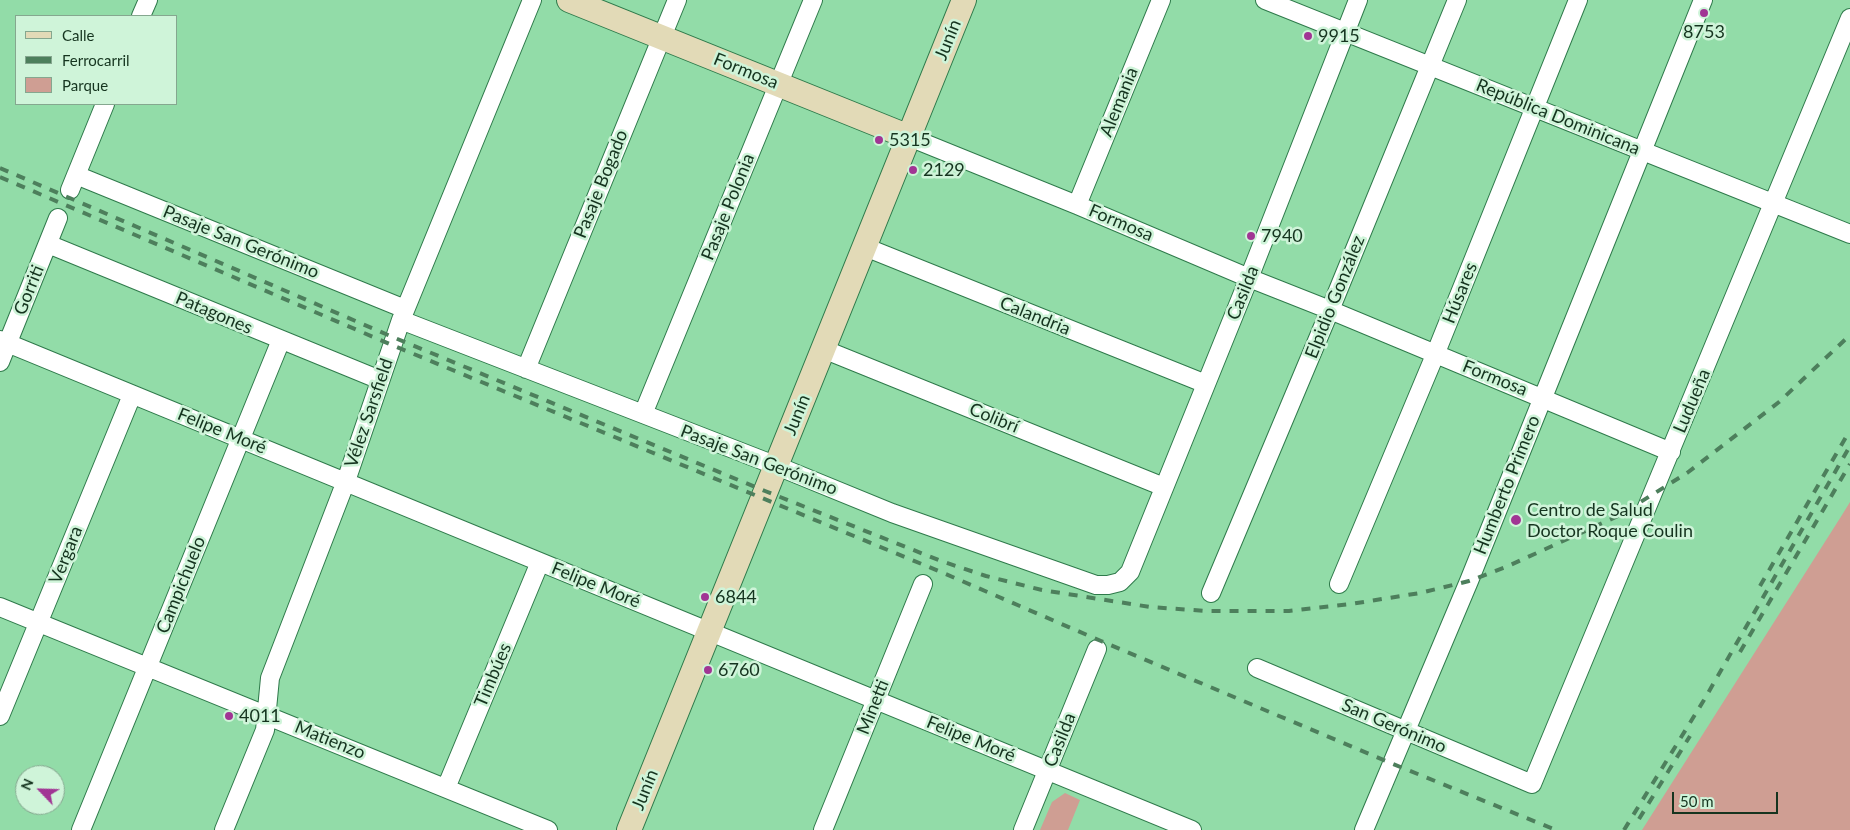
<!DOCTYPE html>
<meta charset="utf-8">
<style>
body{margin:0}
#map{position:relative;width:1850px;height:830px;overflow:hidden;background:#92dca8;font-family:Lato,sans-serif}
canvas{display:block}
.legend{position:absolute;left:15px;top:15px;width:162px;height:90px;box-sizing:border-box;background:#cff4d9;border:1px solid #85a78f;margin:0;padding:6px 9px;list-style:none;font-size:15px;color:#15341f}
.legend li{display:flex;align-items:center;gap:10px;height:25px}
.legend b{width:25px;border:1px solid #85a78f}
.north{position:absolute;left:15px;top:765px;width:50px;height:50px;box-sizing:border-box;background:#cff4d9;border:1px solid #85a78f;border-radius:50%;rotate:294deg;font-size:14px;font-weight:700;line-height:20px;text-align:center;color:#15341f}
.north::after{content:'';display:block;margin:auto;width:18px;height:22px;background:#a13594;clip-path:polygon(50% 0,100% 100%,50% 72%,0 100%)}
.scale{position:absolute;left:1672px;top:792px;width:106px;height:22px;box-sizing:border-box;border:2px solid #15341f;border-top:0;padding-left:6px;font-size:15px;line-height:18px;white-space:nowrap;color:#15341f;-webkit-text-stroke:4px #cff4d9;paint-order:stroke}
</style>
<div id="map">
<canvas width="1850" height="830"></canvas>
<ul class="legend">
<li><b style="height:6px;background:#e2dab7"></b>Calle</li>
<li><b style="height:6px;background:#4d7f5c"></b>Ferrocarril</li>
<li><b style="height:14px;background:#cf9e93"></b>Parque</li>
</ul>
<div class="north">N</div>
<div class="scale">50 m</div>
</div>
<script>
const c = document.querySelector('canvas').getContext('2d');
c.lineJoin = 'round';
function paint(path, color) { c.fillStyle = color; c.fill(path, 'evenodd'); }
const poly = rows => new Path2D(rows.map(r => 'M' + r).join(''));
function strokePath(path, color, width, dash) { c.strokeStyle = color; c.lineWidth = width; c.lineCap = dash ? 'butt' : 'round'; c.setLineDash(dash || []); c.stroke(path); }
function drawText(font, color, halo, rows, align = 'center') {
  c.font = font + ' Lato,sans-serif'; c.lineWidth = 5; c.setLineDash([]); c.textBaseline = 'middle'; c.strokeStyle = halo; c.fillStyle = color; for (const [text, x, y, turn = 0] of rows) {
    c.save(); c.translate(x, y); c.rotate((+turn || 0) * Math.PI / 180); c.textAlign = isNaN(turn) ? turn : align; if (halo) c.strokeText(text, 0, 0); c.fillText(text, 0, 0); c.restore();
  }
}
const green = poly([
 [1850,502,1850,830,1642,830,1842,515],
 [1065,793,1080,800,1068,830,1040,830,1052,802]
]);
const street = poly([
 [1265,0,1850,234],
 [141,16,148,0],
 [909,137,1077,205,1249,278,1330,310,1671,452],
 [76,175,405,309],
 [70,190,105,104],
 [1077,205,1161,0],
 [48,244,380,380],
 [865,247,1206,384],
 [401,320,777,466,892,513,1096,585,1108,585,1120,582,1130,572,1249,278,1358,0],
 [0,340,1192,830],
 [823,349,1164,487],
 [0,362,58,218],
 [526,369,677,0],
 [643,414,813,0],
 [1339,584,1435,355,1578,0],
 [1211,593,1330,310,1457,0],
 [0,607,548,830],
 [1257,668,1532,784,1850,18],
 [0,716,132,395],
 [446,788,540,562],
 [81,830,281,340],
 [224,830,265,730,270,678,346,481,401,320,532,0],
 [823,830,923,584],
 [1023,830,1097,649],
 [1364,830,1469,581,1703,0]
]);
const secondary = poly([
 [569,0,909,137],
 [629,830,964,0]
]);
const rail = poly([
 [0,168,395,338,765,491,941,561,986,576,1042,590,1150,607,1206,611,1289,611,1351,604,1420,593,1469,581,1506,567,1618,516,1687,473,1779,402,1850,335],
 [0,177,392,345,941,572,1101,641,1393,764,1556,830],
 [1760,586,1850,430],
 [1740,652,1850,464],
 [1639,819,1690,736],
 [1624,830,1704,700,1850,446]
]);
const markers = [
 [1704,13,5,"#a13594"],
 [1308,36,5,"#a13594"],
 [879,140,5,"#a13594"],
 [913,170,5,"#a13594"],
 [1251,236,5,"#a13594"],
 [1516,520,6,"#a13594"],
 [705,597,5,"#a13594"],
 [708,670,5,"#a13594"],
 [229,716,5,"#a13594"]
];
const poiNames = [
 ["8753",1704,32,"center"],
 ["9915",1318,36],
 ["5315",889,140],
 ["2129",923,170],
 ["7940",1261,236],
 ["Centro de Salud",1527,510],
 ["Doctor Roque Coulin",1527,531],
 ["6844",715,597],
 ["6760",718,670],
 ["4011",239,716]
];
const streetNames = [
 ["Junín",948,40,-68],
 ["Formosa",746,71,22],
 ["Alemania",1119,102,-68],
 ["República Dominicana",1558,117,22],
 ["Pasaje Bogado",601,184,-68],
 ["Pasaje Polonia",728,207,-68],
 ["Formosa",1121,223,23],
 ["Pasaje San Gerónimo",241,242,22],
 ["Gorriti",29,290,-68],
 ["Casilda",1243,293,-68],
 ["Húsares",1460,293,-68],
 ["Elpidio González",1335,297,-68],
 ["Patagones",214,313,23],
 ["Calandria",1035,316,22],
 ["Formosa",1495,378,22],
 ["Ludueña",1692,401,-67],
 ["Vélez Sarsfield",369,413,-71],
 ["Junín",797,415,-68],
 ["Colibrí",994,418,22],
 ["Felipe Moré",222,431,22],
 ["Pasaje San Gerónimo",759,460,21],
 ["Humberto Primero",1507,485,-68],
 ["Vergara",66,555,-68],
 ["Campichuelo",181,585,-68],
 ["Felipe Moré",596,585,22],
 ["Timbúes",493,675,-67],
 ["Minetti",873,707,-68],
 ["San Gerónimo",1394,726,23],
 ["Felipe Moré",971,739,22],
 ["Matienzo",330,740,22],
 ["Casilda",1060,740,-68],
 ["Junín",645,790,-68]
];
paint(green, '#cf9e93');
strokePath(street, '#2f7a4b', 20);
strokePath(secondary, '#2f7a4b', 26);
strokePath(street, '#fff', 18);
strokePath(secondary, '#e2dab7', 24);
strokePath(rail, '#4d7f5c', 4, [9, 9]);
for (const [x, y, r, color] of markers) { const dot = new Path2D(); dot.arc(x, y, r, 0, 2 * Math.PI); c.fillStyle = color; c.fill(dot); strokePath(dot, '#cff4d9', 2); }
drawText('18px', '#15341f', '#cff4d9', poiNames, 'left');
drawText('18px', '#15341f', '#cff4d9', streetNames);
</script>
